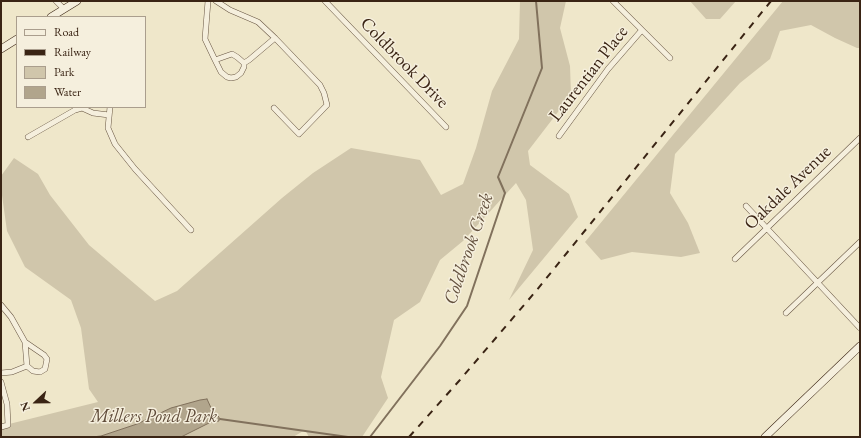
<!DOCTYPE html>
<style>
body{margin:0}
#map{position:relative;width:861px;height:438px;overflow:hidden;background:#efe7ca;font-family:"EB Garamond",serif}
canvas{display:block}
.frame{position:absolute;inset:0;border:2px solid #3a2414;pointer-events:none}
.legend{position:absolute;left:16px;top:16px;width:130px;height:92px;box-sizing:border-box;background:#f5efdd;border:1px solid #aa9e8d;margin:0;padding:5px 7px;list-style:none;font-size:12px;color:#3a2414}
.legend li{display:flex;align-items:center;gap:8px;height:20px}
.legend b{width:20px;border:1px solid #aa9e8d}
.north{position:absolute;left:16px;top:382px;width:40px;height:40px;-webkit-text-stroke:3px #f5efdd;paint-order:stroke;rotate:248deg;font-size:11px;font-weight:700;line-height:16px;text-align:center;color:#3a2414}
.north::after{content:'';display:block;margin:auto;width:14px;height:18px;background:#3a2414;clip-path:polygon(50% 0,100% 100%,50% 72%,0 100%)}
</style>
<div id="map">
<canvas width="861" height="438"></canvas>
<div class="frame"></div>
<ul class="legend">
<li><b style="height:5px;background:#f5efdd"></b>Road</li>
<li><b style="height:5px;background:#3a2414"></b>Railway</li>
<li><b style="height:11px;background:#d0c6ab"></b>Park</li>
<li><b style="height:11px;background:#b1a58c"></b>Water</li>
</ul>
<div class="north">N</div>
</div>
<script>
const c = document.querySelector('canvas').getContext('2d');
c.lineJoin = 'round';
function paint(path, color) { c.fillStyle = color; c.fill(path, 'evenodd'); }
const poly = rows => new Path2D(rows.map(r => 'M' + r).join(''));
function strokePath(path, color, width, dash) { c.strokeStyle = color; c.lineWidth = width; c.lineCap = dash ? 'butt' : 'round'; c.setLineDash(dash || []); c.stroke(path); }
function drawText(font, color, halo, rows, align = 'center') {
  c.font = font + ' "EB Garamond",serif'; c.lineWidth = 3; c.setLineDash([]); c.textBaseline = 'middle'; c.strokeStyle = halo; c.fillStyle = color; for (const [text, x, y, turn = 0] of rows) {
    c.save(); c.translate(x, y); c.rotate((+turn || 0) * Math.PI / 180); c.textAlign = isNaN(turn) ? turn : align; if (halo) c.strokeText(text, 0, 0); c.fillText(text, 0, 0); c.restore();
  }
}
const green = poly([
 [520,1,566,1,560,28,570,66,571,95,528,151,530,165,569,194,578,217,509,300,533,250,526,200,516,183,463,241,440,260,420,302,394,320,381,377,388,398,362,437,309,437,305,430,293,437,1,437,1,426,98,402,89,389,81,328,71,300,25,267,7,231,1,188,1,176,14,158,38,174,50,195,89,245,155,301,177,291,282,198,313,173,351,148,420,160,441,195,463,184,476,148,492,91,519,39],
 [690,1,736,1,720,19,706,19],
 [783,1,860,1,860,48,857,48,835,38,811,25,780,31,770,59,740,83,675,154,670,193,688,223,700,253,681,257,632,252,601,260,585,242]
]);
const water = poly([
 [207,399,212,410,219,417,219,421,211,422,181,437,92,437,101,436,137,424,171,408,200,400,207,399]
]);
const stream = poly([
 [220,419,348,437],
 [370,437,440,346,467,306,505,193,498,177,542,68,536,1]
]);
const street = poly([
 [56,1,64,9],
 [208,1,205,39,215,60,232,54,237,57,244,63,249,60,275,38,258,22,230,10,216,1],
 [325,1,446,127],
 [613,1,670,58],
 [215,60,221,72,227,77,231,78,236,77,241,73,244,67,244,63],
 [110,107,108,128,115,144,135,169,191,230],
 [274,108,299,134,327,105,324,93,320,85,275,38],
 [559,136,608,69,641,31],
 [28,137,75,110,82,108,93,113,109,115],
 [746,206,860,328],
 [735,259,860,138],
 [1,305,11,317,25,342,27,366,12,372,1,373],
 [786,313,860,242],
 [25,342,44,355,47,359,45,369,40,372,33,371,27,366],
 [1,382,7,404,8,425,1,427]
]);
const secondary = poly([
 [51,17,77,1],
 [1,49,17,39],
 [765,437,860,346]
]);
const rail = poly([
 [409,437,459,381,536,291,771,1]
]);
const streetNames = [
 ["Coldbrook Drive",404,63,46],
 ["Laurentian Place",589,74,-52],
 ["Oakdale Avenue",788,188,-44]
];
const parkNames = [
 ["Millers Pond Park",154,417]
];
const waterNames = [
 ["Coldbrook Creek",469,249,-71]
];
paint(green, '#d0c6ab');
paint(water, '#b1a58c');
strokePath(water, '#81715c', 1);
strokePath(stream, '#81715c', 2);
strokePath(street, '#675542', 6);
strokePath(secondary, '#3a2414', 8);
strokePath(street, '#f5efdd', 5);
strokePath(secondary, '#f5efdd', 7);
strokePath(rail, '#3a2414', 2, [7, 7]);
drawText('18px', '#3a2414', '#f5efdd', streetNames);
drawText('italic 18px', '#604c3a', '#f5efdd', parkNames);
drawText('italic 19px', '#64513e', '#f5efdd', waterNames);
</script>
